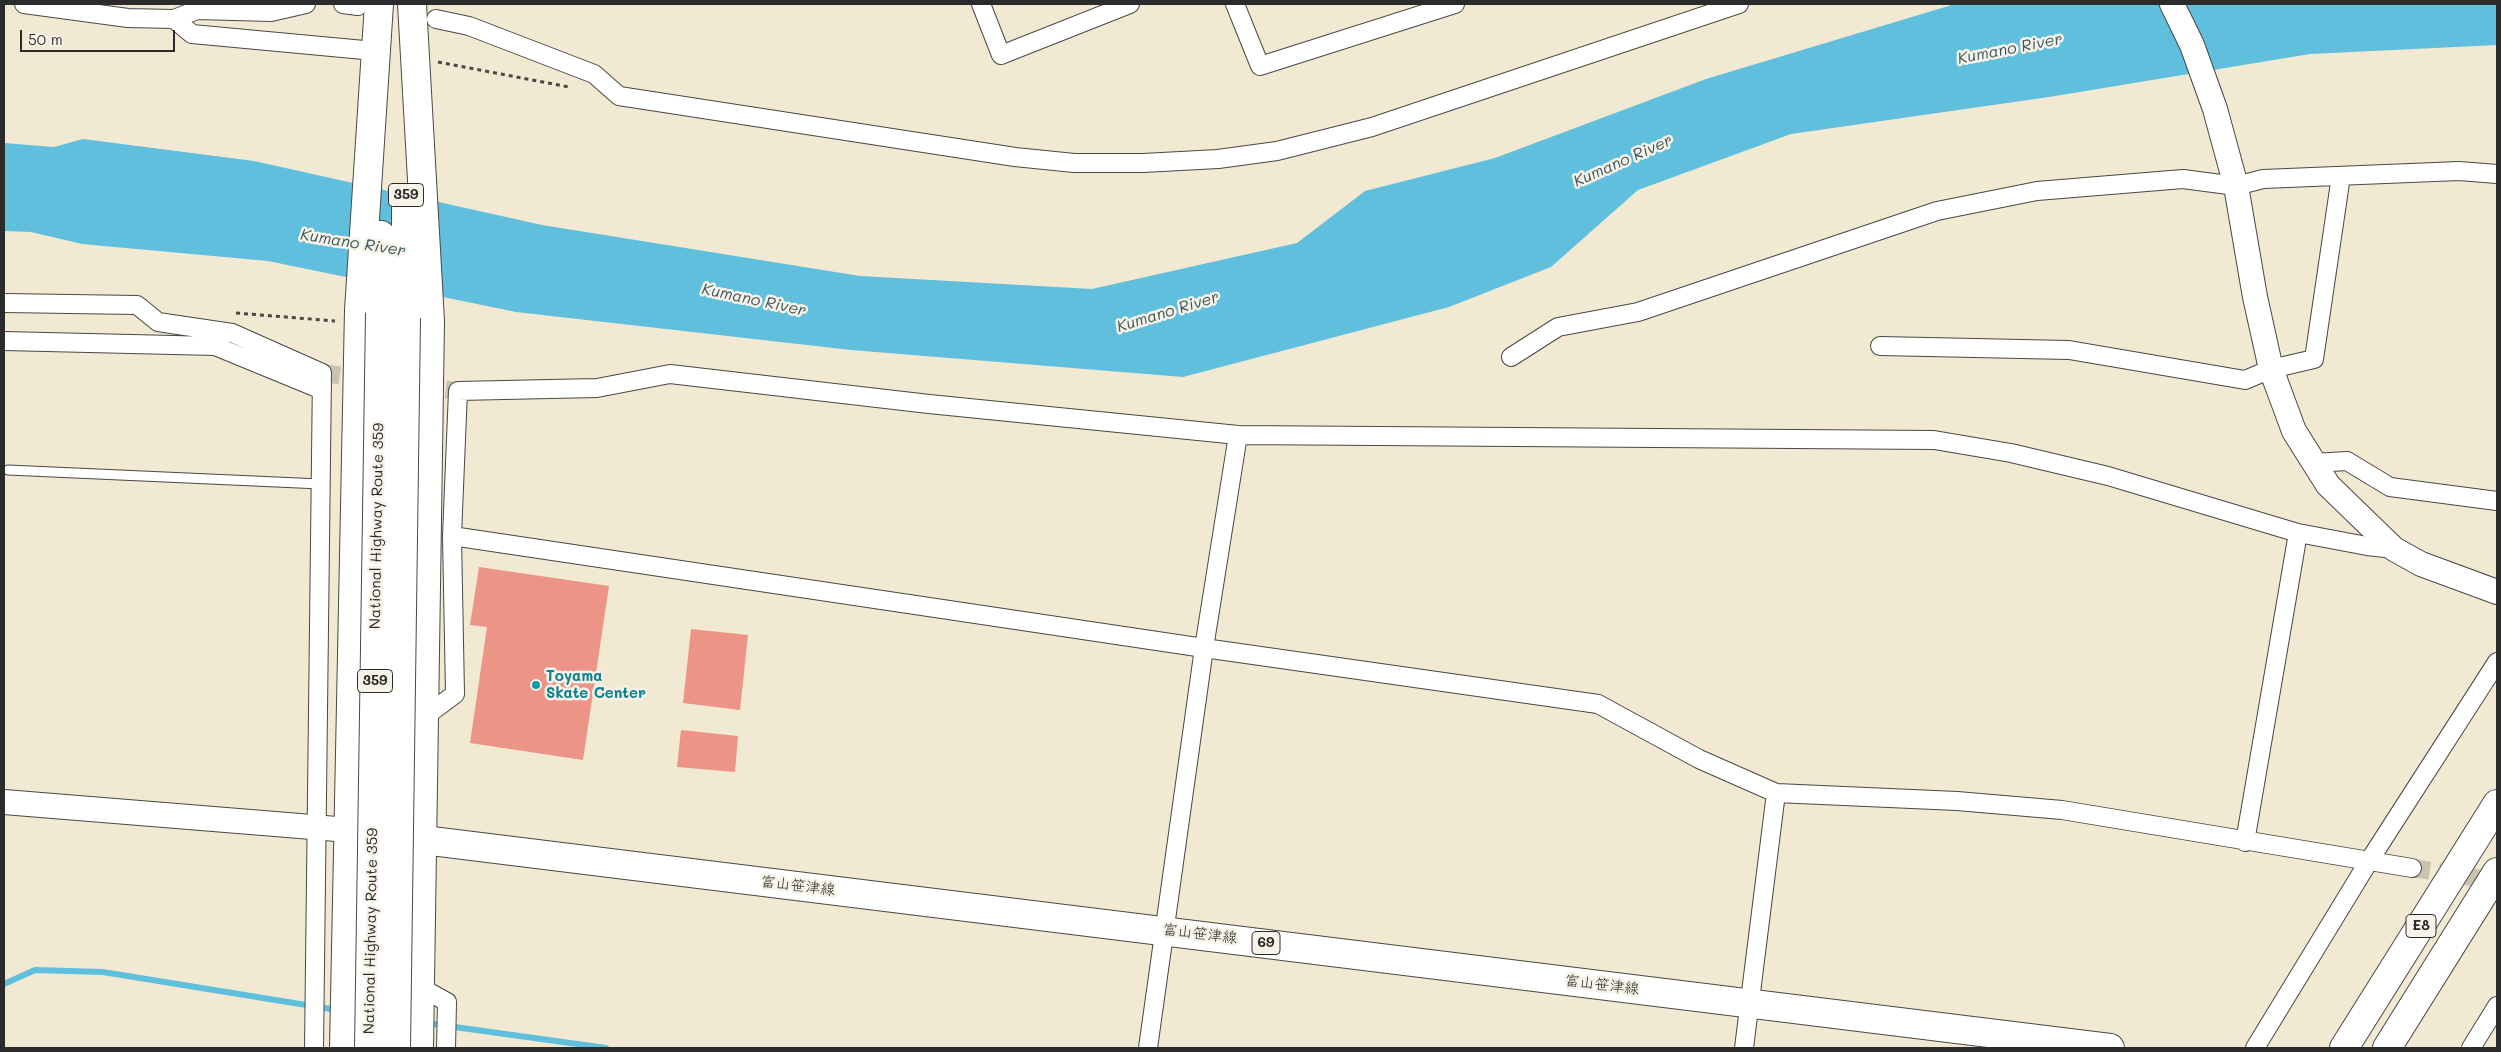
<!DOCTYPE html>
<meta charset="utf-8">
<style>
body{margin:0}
#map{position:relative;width:2501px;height:1052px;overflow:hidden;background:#f2e9d3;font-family:Mali,sans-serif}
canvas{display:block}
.frame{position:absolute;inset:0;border:5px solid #2b2b2b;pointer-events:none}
.scale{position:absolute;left:20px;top:30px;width:155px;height:22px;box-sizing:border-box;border:2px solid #2b2b2b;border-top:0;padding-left:6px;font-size:15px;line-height:18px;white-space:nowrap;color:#2b2b2b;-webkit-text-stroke:4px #f7f3e8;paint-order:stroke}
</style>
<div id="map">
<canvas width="2501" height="1052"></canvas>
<div class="frame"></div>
<div class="scale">50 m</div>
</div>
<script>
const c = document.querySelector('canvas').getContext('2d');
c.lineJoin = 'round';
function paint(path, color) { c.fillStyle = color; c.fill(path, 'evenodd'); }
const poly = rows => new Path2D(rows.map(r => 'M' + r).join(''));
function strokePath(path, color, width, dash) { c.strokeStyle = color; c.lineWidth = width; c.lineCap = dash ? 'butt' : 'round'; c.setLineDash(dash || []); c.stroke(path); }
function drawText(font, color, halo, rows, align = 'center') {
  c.font = font + ' Mali,"Klee One",sans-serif'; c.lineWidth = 5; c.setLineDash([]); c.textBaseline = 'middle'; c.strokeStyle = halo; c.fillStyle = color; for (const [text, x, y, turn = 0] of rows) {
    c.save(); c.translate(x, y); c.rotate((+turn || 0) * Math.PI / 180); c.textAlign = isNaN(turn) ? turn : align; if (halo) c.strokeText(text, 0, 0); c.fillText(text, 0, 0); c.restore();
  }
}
const water = poly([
 [1955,4,2497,4,2497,45,2310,54,2049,97,1791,134,1638,190,1551,267,1449,307,1183,377,851,350,516,312,268,261,82,244,31,232,4,231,4,143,54,147,83,139,254,161,542,225,860,276,1092,289,1297,243,1365,191,1495,158,1706,79]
]);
const stream = poly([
 [4,984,35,970,103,972,337,1010],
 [426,1023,606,1048]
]);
const building = poly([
 [479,567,609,586,583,760,470,743,487,627,470,625],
 [691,629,748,635,740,710,683,703],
 [681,730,738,736,735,772,677,767]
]);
const streetTunnel = poly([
 [322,373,366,379],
 [419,386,458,391],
 [2412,868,2497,881]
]);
const path = poly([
 [438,62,569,87],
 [236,313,335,321]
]);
const lane = poly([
 [8,470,321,484]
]);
const street = poly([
 [24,4,128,18,174,19,197,10,271,12,306,4],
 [343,4,358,6],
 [981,4,1001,55,1130,4],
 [1235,4,1260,66,1455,4],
 [174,19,192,34,364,50],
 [436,19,469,26,594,74,619,96,1015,157,1074,163,1143,163,1218,159,1277,151,1372,127,1739,4],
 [4,303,137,305,158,322,232,333,322,373,314,1048],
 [4,341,215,346,322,390],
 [1880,346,2069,350,2245,380,2271,369,2314,359,2341,176],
 [1511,357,1558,327,1638,312,1937,211,2037,191,2183,179,2236,186,2263,179,2459,171,2497,174],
 [2313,463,2347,461,2390,487,2497,501],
 [452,536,1204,648,1598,704,1699,759,1776,793,1957,801,2062,810,2412,868],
 [423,718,455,694,452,536,458,391,597,388,670,374,929,404,1238,435,1934,440,2011,453,2108,476,2298,533,2367,546,2394,549],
 [2245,842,2298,533],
 [420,987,447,1002,446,1048],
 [1148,1048,1204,648,1238,435],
 [1744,1048,1776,793],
 [2255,1048,2369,861,2497,662],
 [2471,1048,2497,1006]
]);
const secondary = poly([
 [2172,4,2192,45,2215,109,2236,186,2255,297,2271,369,2294,431,2328,485,2394,549,2421,564,2497,592],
 [4,802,349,830]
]);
const primary = poly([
 [399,837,2110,1048]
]);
const highway = poly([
 [412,4,430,321,419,1048],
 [380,313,381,235],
 [406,318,406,199],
 [344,1048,359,310,379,4],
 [2344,1048,2497,804],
 [2387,1048,2497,872]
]);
const highwayBridge = poly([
 [369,1048,380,313],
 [396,1048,406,318]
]);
const markers = [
 [536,685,5,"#0f9aa8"]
];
const shields = [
 [406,195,35],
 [375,681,35],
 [2421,926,30],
 [1266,943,28]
];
const shieldNames = [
 ["359",406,195],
 ["359",375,681],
 ["E8",2421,926],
 ["69",1266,943]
];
const streetNames = [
 ["National Highway Route 359",377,526,-89],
 ["富山笹津線",798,886,7],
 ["National Highway Route 359",371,931,-89],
 ["富山笹津線",1200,934,7],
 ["富山笹津線",1602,985,7]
];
const cultureNames = [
 ["Toyama",546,676],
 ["Skate Center",546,693]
];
const waterNames = [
 ["Kumano River",2010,49,-11],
 ["Kumano River",1623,161,-24],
 ["Kumano River",353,243,9],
 ["Kumano River",754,300,12],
 ["Kumano River",1168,312,-17]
];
paint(water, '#5fbfdd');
strokePath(stream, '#5fbfdd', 6);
paint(building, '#ec9587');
strokePath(streetTunnel, '#cac3b1', 18, [18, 9]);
strokePath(lane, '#494844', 11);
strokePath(street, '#494844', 20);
strokePath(secondary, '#494844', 26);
strokePath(primary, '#494844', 30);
strokePath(highway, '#494844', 30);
strokePath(path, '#494844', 3, [4, 4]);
strokePath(lane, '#fff', 9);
strokePath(street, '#fff', 18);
strokePath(secondary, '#fff', 24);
strokePath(primary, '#fff', 28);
strokePath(highway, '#fff', 28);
strokePath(highwayBridge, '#494844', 30, []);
strokePath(highwayBridge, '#fff', 28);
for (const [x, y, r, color] of markers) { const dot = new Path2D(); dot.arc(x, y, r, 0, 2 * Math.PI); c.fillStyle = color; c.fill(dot); strokePath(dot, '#f7f3e8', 2); }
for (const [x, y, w] of shields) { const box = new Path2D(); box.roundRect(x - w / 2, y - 11.5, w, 23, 4); c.fillStyle = '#f7f3e8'; c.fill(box); strokePath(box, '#2b2b2b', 1); }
drawText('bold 14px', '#2b2b2b', null, shieldNames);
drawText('15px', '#2b2b2b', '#f7f3e8', streetNames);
drawText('bold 15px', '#0d838f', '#f7f3e8', cultureNames, 'left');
drawText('italic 16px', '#3b5760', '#f7f3e8', waterNames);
</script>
